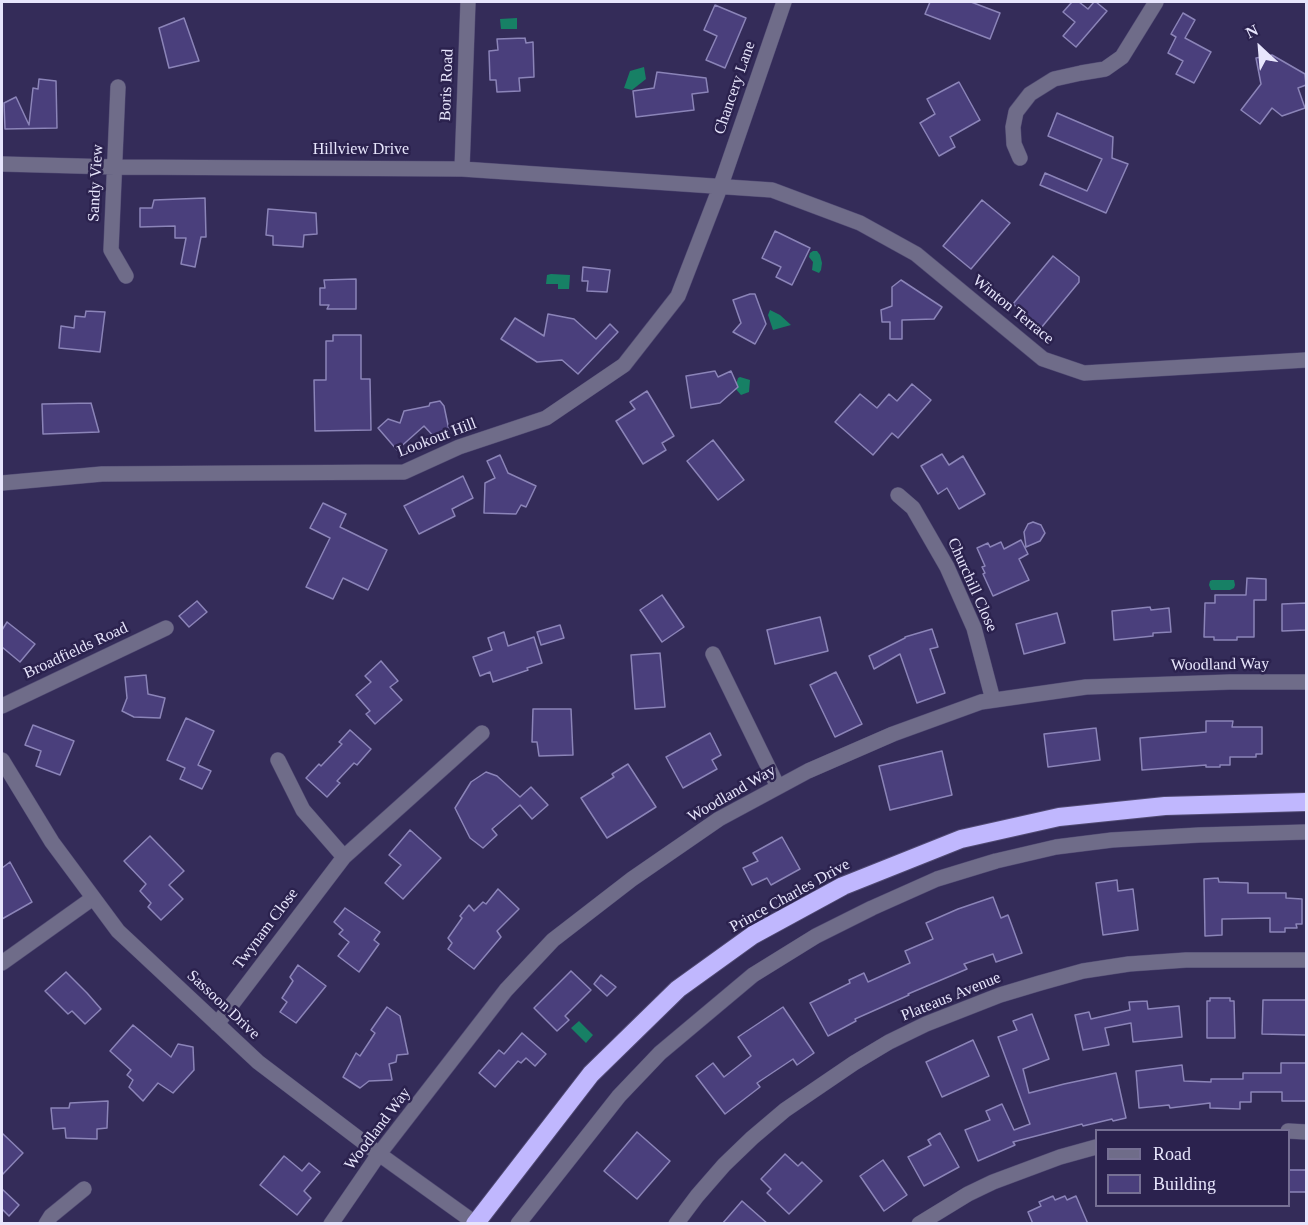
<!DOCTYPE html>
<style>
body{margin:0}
#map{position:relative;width:1308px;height:1225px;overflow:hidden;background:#342c59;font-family:Georgia,serif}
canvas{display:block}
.frame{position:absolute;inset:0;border:3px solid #e7e5fc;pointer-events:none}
.legend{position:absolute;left:1095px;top:1129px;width:195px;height:78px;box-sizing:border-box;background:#2b224e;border:2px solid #767094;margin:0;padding:8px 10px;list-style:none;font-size:18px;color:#e7e5fc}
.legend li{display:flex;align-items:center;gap:12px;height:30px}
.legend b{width:30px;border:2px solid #767094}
.north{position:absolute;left:1230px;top:18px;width:60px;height:60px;-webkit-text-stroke:4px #2b224e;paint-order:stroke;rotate:334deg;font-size:16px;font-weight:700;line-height:24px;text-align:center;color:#e7e5fc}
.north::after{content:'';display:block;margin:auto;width:21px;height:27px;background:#e7e5fc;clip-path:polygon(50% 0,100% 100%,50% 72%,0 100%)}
</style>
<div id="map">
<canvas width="1308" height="1225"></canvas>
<div class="frame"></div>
<ul class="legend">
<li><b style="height:8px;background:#6f6c89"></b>Road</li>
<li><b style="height:16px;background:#4a3f7c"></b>Building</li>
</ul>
<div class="north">N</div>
</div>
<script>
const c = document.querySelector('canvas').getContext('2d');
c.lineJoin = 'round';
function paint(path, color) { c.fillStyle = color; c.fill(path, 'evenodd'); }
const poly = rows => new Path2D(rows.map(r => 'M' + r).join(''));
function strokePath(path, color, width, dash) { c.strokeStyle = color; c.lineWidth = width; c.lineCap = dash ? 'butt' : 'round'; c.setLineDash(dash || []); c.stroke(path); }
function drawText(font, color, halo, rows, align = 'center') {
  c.font = font + ' Georgia,serif'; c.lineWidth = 5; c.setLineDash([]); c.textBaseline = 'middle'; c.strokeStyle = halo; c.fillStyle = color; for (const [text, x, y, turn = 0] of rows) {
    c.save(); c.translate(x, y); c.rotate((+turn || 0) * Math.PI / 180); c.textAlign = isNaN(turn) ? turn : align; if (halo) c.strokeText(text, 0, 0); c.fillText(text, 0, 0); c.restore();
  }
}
const water = poly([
 [517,18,517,29,501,29,500,19],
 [644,67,646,79,632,90,624,88,630,71],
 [813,251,817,251,820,255,822,263,821,270,819,273,812,270,813,262,809,257,810,253],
 [551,274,570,275,569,289,558,289,558,284,546,284,547,275],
 [770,310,780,315,791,325,773,330,768,315],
 [740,377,750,380,749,392,741,395,735,388,738,378],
 [1212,580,1234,580,1235,585,1234,588,1230,590,1211,590,1209,585,1210,581],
 [579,1021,593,1035,586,1043,571,1028]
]);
const building = poly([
 [930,2,971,2,1000,13,990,39,925,14,930,2],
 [1072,2,1079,2,1088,9,1094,2,1096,2,1107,11,1076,47,1063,36,1075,22,1063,12,1072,2],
 [715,5,746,18,725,68,706,60,717,36,704,30,715,5],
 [1183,13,1195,20,1185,38,1211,52,1194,83,1176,74,1183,61,1168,53,1176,37,1171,34,1183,13],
 [184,18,199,61,169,68,159,28,184,18],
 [525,38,526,43,533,42,534,77,519,78,520,91,497,92,496,80,490,80,489,51,498,50,497,39,525,38],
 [1272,55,1305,74,1306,85,1298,88,1305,108,1282,116,1272,108,1260,124,1241,110,1261,84,1256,58,1272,55],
 [657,72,706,78,708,92,692,94,694,110,636,117,633,91,654,88,657,72],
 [39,79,56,81,57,128,5,129,4,103,16,97,29,125,33,88,38,89,39,79],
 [959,82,980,120,950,137,955,147,939,156,920,123,935,114,927,99,959,82],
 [1057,113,1113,137,1112,158,1128,164,1106,213,1040,185,1045,173,1087,191,1102,159,1048,136,1057,113],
 [205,198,206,237,201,237,195,267,181,264,186,238,175,238,175,226,140,227,140,208,152,208,154,200,205,198],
 [982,200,1010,223,971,269,943,246,982,200],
 [268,209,316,213,317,234,304,235,303,247,273,245,273,236,266,235,268,209],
 [775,231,810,248,792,285,776,277,781,267,762,258,775,231],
 [1053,256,1079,277,1079,282,1041,328,1013,304,1053,256],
 [583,267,610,270,607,292,587,291,588,281,582,281,583,267],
 [356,279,356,309,327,309,329,305,320,305,320,288,325,288,324,280,356,279],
 [901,280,942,307,934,319,902,320,902,339,890,339,890,322,882,322,881,310,892,306,892,287,901,280],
 [750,294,755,294,766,324,755,344,733,332,741,323,733,300,750,294],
 [86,311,105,312,100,352,59,348,61,326,74,328,75,316,85,317,86,311],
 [548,314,574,319,596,339,610,324,618,332,578,374,562,360,537,362,501,339,515,318,544,336,548,314],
 [333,335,361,335,361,379,370,379,371,430,315,431,314,380,326,380,326,341,333,341,333,335],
 [715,371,718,377,731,371,738,387,720,403,691,408,686,376,715,371],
 [912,384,931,400,898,438,892,433,873,455,835,422,860,394,877,408,889,394,897,401,912,384],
 [647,391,674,436,662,443,666,450,643,464,616,421,635,409,630,402,647,391],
 [440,401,444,406,449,430,446,438,437,440,424,426,397,450,378,428,388,419,400,423,404,411,429,406,430,403,440,401],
 [91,403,99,432,43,434,42,404,91,403],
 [713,440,744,480,718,500,687,461,713,440],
 [942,454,949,465,963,456,985,494,959,509,947,488,938,494,921,466,942,454],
 [500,455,508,473,536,486,526,507,521,505,516,514,484,513,485,483,495,478,487,461,500,455],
 [463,476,473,498,452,509,455,516,419,534,404,506,463,476],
 [323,503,346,514,340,527,387,550,368,590,343,578,333,599,306,587,330,538,310,528,323,503],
 [1033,522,1041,525,1045,533,1040,541,1026,547,1024,532,1028,524,1033,522],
 [1021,540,1028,554,1019,559,1029,580,993,596,983,574,985,573,982,567,985,566,977,548,988,543,990,547,1001,542,1004,549,1021,540],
 [1247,578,1266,579,1266,600,1254,600,1254,637,1237,637,1237,640,1214,640,1214,637,1204,637,1205,603,1215,603,1215,595,1246,595,1247,578],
 [662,595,684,627,662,642,640,610,662,595],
 [197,601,207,612,189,627,179,616,197,601],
 [1306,603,1306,630,1282,631,1282,604,1306,603],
 [1150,607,1151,610,1169,608,1171,632,1153,633,1153,636,1114,640,1112,611,1150,607],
 [1057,613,1065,643,1024,654,1016,624,1057,613],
 [820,617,828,651,775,664,767,630,820,617],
 [7,622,35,644,20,662,2,647,2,630,7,622],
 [560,625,564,638,541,645,537,632,560,625],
 [932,629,938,647,930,649,945,693,917,703,900,654,874,669,869,656,905,638,905,637,932,629],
 [504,632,508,646,534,637,542,663,527,668,528,670,493,682,490,672,480,676,473,657,492,650,488,638,504,632],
 [660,653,665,707,635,709,631,655,660,653],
 [381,661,398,681,390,687,402,700,375,724,366,714,370,711,356,695,371,682,365,676,381,661],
 [836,672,862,724,835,737,810,685,836,672],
 [146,675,148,694,165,698,160,718,134,717,122,711,127,698,125,677,146,675],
 [533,709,571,709,573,755,539,756,537,742,532,742,533,709],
 [186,718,214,731,198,765,211,771,202,789,180,779,185,768,167,760,186,718],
 [1206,721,1233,721,1232,727,1262,727,1262,754,1256,754,1256,757,1230,757,1230,765,1220,765,1220,767,1206,767,1206,765,1142,770,1140,738,1206,732,1206,721],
 [33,725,74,741,60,775,36,766,41,751,25,745,33,725],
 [1096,728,1100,760,1048,767,1044,734,1096,728],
 [350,730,371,749,357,765,354,763,337,781,340,783,327,797,306,778,319,764,321,766,342,744,339,742,350,730],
 [710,733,721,755,712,760,717,769,683,788,666,757,710,733],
 [942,751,952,795,890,810,879,766,942,751],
 [628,764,656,807,607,838,581,798,614,777,612,774,628,764],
 [486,772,497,776,520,797,531,787,548,805,532,819,520,805,492,829,497,835,483,848,470,838,455,808,471,782,486,772],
 [410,830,441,858,403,899,385,883,401,865,389,855,410,830],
 [150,836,184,871,169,885,183,899,161,920,148,907,151,903,140,891,146,884,124,861,150,836],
 [782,837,800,869,771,885,767,878,752,885,743,868,758,861,753,853,782,837],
 [10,862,32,902,2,919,2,868,10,862],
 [1218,878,1219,882,1248,883,1248,893,1286,893,1286,898,1302,899,1302,924,1296,924,1297,928,1285,928,1285,932,1270,932,1270,918,1222,919,1222,935,1205,936,1204,879,1218,878],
 [1117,880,1118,891,1133,889,1138,930,1103,935,1096,883,1117,880],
 [498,889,519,909,497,931,501,937,474,969,448,949,452,943,448,938,462,918,460,916,469,905,474,911,483,902,486,904,498,889],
 [993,897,1001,918,1008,915,1022,953,996,962,993,954,964,964,967,969,908,994,909,995,855,1019,856,1021,828,1036,810,1003,850,983,849,980,864,973,868,982,910,963,905,951,933,939,926,923,958,909,993,897],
 [345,908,380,932,374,940,379,944,359,972,338,956,349,942,339,934,343,930,334,922,345,908],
 [298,965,326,986,296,1023,280,1012,287,1002,282,998,293,981,290,977,298,965],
 [571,971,591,990,565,1016,569,1020,557,1031,534,1008,571,971],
 [66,972,87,993,101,1009,85,1024,72,1011,68,1014,45,991,66,972],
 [601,975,616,987,607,996,594,984,601,975],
 [1210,998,1230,998,1230,1001,1234,1001,1235,1038,1207,1038,1207,1001,1210,1001,1210,998],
 [1263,1000,1306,1000,1306,1035,1262,1034,1263,1000],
 [1147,1001,1148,1009,1179,1006,1182,1037,1133,1042,1131,1023,1105,1028,1109,1045,1083,1050,1075,1015,1089,1012,1091,1019,1130,1010,1129,1002,1147,1001],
 [387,1007,400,1016,408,1054,397,1055,396,1062,389,1064,392,1080,369,1081,360,1088,343,1077,356,1053,360,1056,375,1033,371,1030,387,1007],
 [783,1007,814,1053,797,1065,793,1059,757,1083,760,1087,725,1114,696,1076,713,1063,724,1077,751,1056,738,1037,783,1007],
 [1032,1014,1049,1059,1023,1069,1029,1093,1064,1084,1116,1073,1126,1118,1113,1121,1112,1119,1083,1126,1082,1124,1013,1142,1015,1145,978,1161,965,1130,990,1120,986,1111,1002,1104,1014,1130,1030,1124,998,1037,1017,1030,1013,1021,1032,1014],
 [133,1025,171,1057,178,1044,193,1047,194,1070,173,1093,158,1083,143,1101,129,1087,133,1080,127,1075,131,1070,110,1051,133,1025],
 [522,1033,546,1054,535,1066,526,1058,521,1063,518,1061,495,1087,479,1073,499,1050,504,1054,522,1033],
 [973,1040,989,1076,942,1097,926,1062,973,1040],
 [1281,1063,1306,1063,1306,1101,1282,1101,1282,1092,1251,1092,1251,1102,1240,1102,1240,1109,1210,1108,1210,1103,1170,1108,1169,1105,1139,1108,1136,1071,1182,1065,1184,1081,1211,1082,1211,1079,1243,1079,1243,1073,1281,1073,1281,1063],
 [108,1101,107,1128,97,1129,97,1139,66,1138,65,1128,53,1129,51,1108,69,1108,70,1103,108,1101],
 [637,1132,670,1161,637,1199,604,1171,637,1132],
 [2,1133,23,1153,2,1175,2,1133],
 [940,1133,959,1167,924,1186,908,1157,931,1145,928,1140,940,1133],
 [785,1154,798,1166,802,1162,822,1181,789,1214,767,1193,771,1189,761,1179,785,1154],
 [284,1156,302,1171,309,1163,320,1172,304,1191,311,1198,297,1215,260,1185,284,1156],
 [883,1160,907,1195,884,1211,860,1176,883,1160],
 [1288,1170,1306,1170,1306,1192,1288,1192,1288,1170],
 [2,1189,19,1205,9,1216,2,1209,2,1189],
 [1053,1196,1055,1200,1065,1196,1067,1200,1076,1196,1088,1224,1033,1224,1028,1212,1041,1206,1039,1202,1053,1196],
 [742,1201,768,1224,722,1224,742,1201]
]);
const minor = poly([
 [118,87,111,250,126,276],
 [1020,158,1014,144,1013,127,1016,112,1030,94,1054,79,1081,73,1105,69,1122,57,1156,2],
 [2,164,115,167,462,169,772,190,860,223,916,254,1043,359,1084,373,1306,360],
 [462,169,468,2],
 [2,483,102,474,404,472,459,447,546,418,624,365,678,296,721,185,784,2],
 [898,495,913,508,947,567,974,628,993,700],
 [713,654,778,787],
 [2,706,166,628],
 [2,760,52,842,118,931,258,1062,379,1154,475,1223],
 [278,760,303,810,344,857],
 [2,963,93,898],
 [217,1024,344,857,482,733],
 [1288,1131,1306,1132],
 [46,1224,51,1216,84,1189],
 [331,1224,379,1154,506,990,553,940,632,879,719,819,808,771,893,734,981,702,1086,687,1230,682,1306,682],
 [518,1224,619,1096,660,1053,753,975,816,936,872,908,937,879,996,861,1056,847,1112,840,1199,835,1306,832],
 [676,1224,697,1196,724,1165,752,1138,785,1110,854,1063,889,1042,926,1024,1000,995,1040,983,1083,971,1129,964,1186,960,1306,960],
 [919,1224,968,1194,993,1182,1060,1157,1096,1147]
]);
const highway = poly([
 [475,1224,591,1074,678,989,753,935,843,886,961,839,1059,817,1165,806,1306,802]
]);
const streetNames = [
 ["Boris Road",447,85,-88],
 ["Chancery Lane",735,88,-71],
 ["Hillview Drive",361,150],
 ["Sandy View",96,183,-87],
 ["Winton Terrace",1013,310,39],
 ["Lookout Hill",437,438,-21],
 ["Churchill Close",972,585,66],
 ["Broadfields Road",76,651,-25],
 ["Woodland Way",1220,665,-1],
 ["Woodland Way",732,794,-30],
 ["Prince Charles Drive",790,896,-29],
 ["Twynam Close",266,929,-53],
 ["Plateaus Avenue",951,997,-22],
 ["Sassoon Drive",223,1005,43],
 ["Woodland Way",378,1129,-53]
];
paint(water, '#178065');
paint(building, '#4a3f7c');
strokePath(building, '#8b84b8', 1.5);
strokePath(minor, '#514a73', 16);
strokePath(highway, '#514a73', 20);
strokePath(minor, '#6f6c89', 15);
strokePath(highway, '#c0b7fe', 18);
drawText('16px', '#e7e5fc', '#2b224e', streetNames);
</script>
